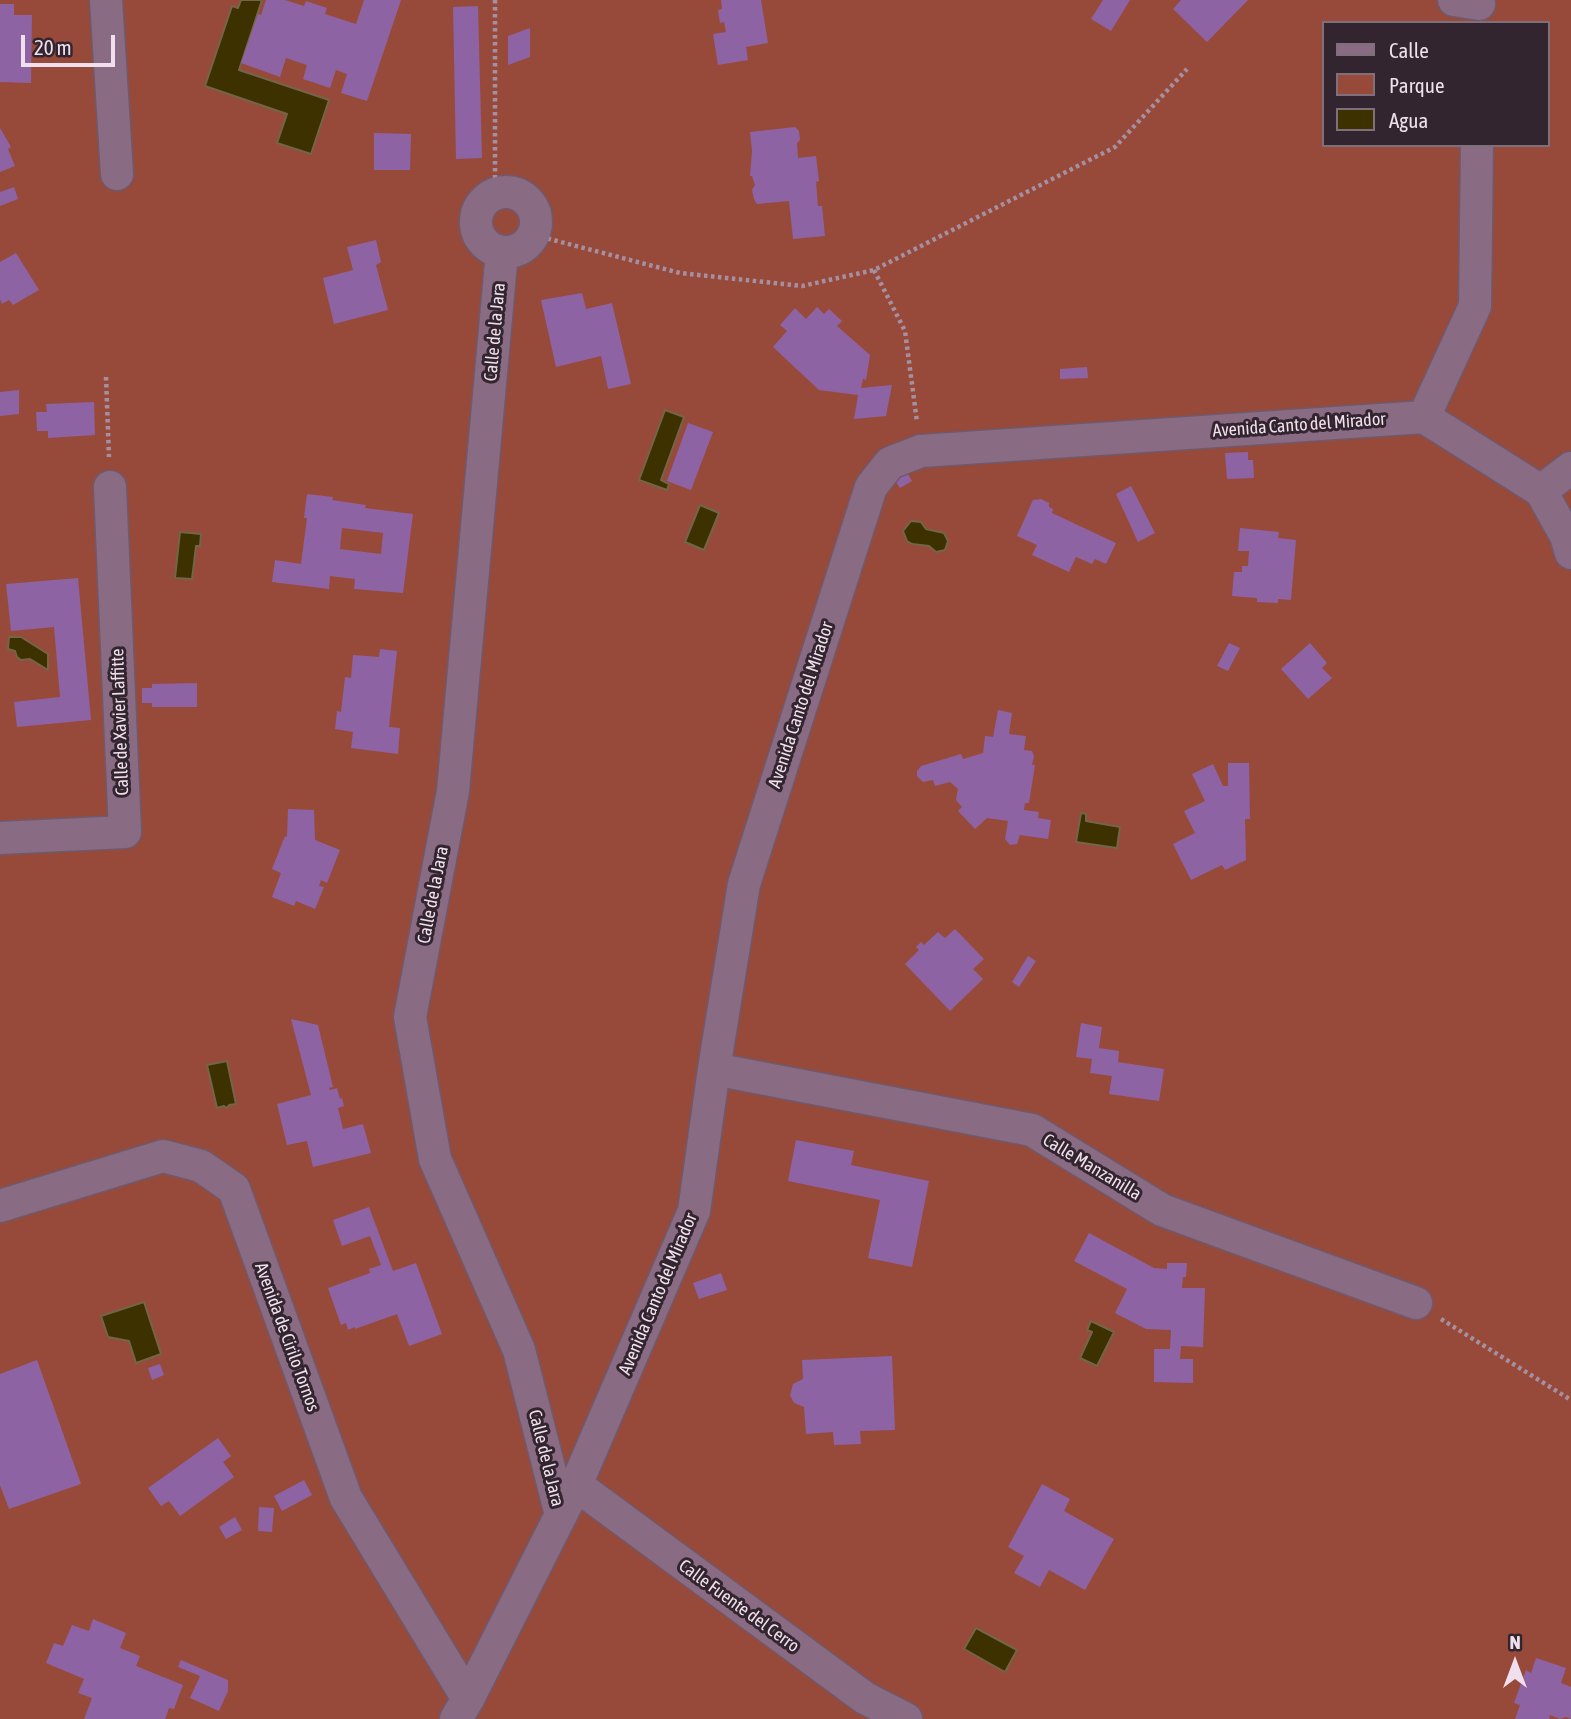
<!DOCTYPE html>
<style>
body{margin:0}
#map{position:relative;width:1571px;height:1719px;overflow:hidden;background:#54394f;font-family:"Asap Condensed",sans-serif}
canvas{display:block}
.legend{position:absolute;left:1322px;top:21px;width:228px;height:126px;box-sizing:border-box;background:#32252f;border:2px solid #7e6f7b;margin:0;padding:9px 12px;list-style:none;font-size:21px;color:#f0dfec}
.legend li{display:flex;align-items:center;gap:14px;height:35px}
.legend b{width:35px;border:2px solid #7e6f7b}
.north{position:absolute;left:1480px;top:1628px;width:70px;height:70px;-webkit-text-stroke:5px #32252f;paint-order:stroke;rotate:0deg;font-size:19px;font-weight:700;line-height:28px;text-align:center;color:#f0dfec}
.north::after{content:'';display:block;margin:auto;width:24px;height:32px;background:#f0dfec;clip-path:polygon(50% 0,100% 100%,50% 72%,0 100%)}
.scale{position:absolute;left:21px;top:35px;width:94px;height:32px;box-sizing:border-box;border:4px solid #f0dfec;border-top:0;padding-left:9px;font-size:21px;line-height:24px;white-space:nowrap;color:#f0dfec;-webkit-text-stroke:5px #32252f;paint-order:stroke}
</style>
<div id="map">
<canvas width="1571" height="1719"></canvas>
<ul class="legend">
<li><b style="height:9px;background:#896b83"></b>Calle</li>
<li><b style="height:19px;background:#974a3a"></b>Parque</li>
<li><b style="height:19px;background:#3d3100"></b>Agua</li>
</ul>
<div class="north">N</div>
<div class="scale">20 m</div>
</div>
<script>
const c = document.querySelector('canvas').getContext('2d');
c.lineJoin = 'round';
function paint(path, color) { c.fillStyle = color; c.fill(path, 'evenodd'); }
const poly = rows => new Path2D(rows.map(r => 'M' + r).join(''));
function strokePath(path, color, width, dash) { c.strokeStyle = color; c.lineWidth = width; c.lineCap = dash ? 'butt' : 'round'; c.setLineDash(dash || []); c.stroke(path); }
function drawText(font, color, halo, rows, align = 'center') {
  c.font = font + ' "Asap Condensed",sans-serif'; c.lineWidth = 6; c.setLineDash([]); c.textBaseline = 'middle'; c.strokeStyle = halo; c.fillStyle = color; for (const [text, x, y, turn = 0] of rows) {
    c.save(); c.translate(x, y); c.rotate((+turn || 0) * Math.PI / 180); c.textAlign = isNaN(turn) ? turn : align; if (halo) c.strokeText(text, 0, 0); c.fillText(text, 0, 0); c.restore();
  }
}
const green = poly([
 [0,0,1571,0,1571,1719,0,1719],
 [1324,23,1548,23,1548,145,1324,145]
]);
const water = poly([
 [241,0,262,0,239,70,329,100,311,154,277,143,287,114,205,86,232,6,238,8,241,0],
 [665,410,684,417,661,480,669,484,667,490,639,480,665,410],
 [700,505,719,513,704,550,685,542,700,505],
 [911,521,921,522,926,529,944,533,948,541,945,550,936,552,929,546,912,544,907,541,903,531,911,521],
 [180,532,201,534,200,546,196,546,192,579,175,578,180,532],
 [9,637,21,637,48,654,48,670,30,659,21,660,17,657,15,651,8,649,9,637],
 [1081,813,1086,814,1086,821,1120,827,1117,848,1076,842,1081,813],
 [227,1061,236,1104,229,1105,227,1108,224,1106,217,1108,207,1065,227,1061],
 [144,1302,161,1354,136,1363,129,1341,108,1337,101,1316,144,1302],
 [1091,1321,1114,1332,1097,1366,1080,1358,1092,1332,1087,1330,1091,1321],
 [976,1628,1017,1650,1005,1672,964,1649,976,1628]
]);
const building = poly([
 [266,0,285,0,304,6,306,1,327,8,325,14,356,24,364,0,401,0,367,101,341,93,347,74,336,70,330,88,303,79,307,65,286,58,280,77,241,63,258,14,261,15],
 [721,0,761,0,768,43,746,47,748,60,718,65,713,34,726,32,724,22,720,23,718,10,722,9],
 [1103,0,1130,0,1111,31,1091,19],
 [1181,0,1248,0,1207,42,1173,9],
 [0,4,14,4,14,15,32,15,31,83,0,82],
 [478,6,482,158,456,159,453,7],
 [530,28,530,57,508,65,508,36],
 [795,127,799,131,800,140,797,143,798,158,816,156,819,181,816,182,818,206,822,206,825,236,793,239,789,201,757,204,754,199,752,190,755,185,752,176,750,176,752,151,750,132],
 [0,128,11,147,8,149,15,166,0,172],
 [374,133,411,134,410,170,374,170],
 [14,187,18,199,0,206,0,192],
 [376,240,381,262,376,265,388,310,334,324,323,278,353,270,347,247],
 [16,253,39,290,13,305,9,300,2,304,0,299,0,262],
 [582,293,586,309,612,303,631,384,608,389,601,356,556,367,541,300],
 [817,307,824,314,829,309,842,321,837,326,870,355,866,380,863,379,861,388,892,385,886,416,854,419,858,395,819,390,773,347,787,331,780,325,795,308,806,319],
 [1087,367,1088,378,1060,379,1060,369],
 [19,390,19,414,0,416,0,392],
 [94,402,95,435,48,438,48,431,37,431,36,412,47,412,46,404],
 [688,423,713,432,691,490,667,481],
 [1248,452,1248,460,1253,460,1254,478,1227,479,1225,453],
 [906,471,912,481,900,488,894,479],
 [1131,486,1155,533,1138,542,1116,494],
 [307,494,333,497,332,500,366,505,365,508,413,514,403,593,354,589,355,579,330,576,329,589,272,582,275,560,301,564,307,518,304,518],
 [342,528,383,533,381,554,340,549],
 [1041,499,1049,503,1049,507,1053,509,1052,513,1116,543,1106,564,1095,559,1092,564,1076,557,1069,572,1032,555,1037,545,1017,536,1033,500],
 [1240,528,1279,532,1278,538,1296,540,1291,600,1278,599,1278,603,1257,602,1257,598,1232,596,1234,572,1242,572,1242,566,1248,566,1249,551,1238,551],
 [78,578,91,720,17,727,14,702,60,697,54,627,11,631,6,584],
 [1229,643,1240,648,1228,671,1217,666],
 [1310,643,1327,663,1322,668,1332,678,1308,699,1281,669],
 [380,649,397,651,389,727,400,728,398,754,351,748,353,732,335,729,337,711,341,712,345,677,351,678,353,655,379,657],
 [197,683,197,707,152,707,152,703,142,703,142,688,152,688,152,684],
 [998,710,1012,713,1009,734,1026,736,1024,750,1032,751,1034,756,1032,765,1035,765,1029,803,1025,803,1024,810,1039,812,1038,818,1051,820,1048,839,1020,835,1017,844,1010,845,1005,839,1008,821,987,818,975,829,958,811,962,807,956,800,958,789,950,782,935,786,933,780,923,782,917,776,917,771,921,766,961,754,963,759,983,753,985,736,993,737],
 [1228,763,1249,763,1250,819,1245,819,1246,860,1225,870,1222,865,1191,880,1173,844,1195,833,1184,811,1205,801,1192,774,1213,764,1223,786,1228,786],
 [288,809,314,810,315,840,340,850,327,883,321,880,319,886,324,887,315,909,296,901,294,906,272,897,281,873,272,869,285,836,287,837],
 [955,929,984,959,973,969,983,979,950,1011,905,964,919,950,916,947,921,942,924,945,938,932,945,938],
 [1028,956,1036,961,1019,987,1012,982],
 [291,1019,318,1025,333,1087,329,1088,330,1090,337,1088,340,1099,342,1098,344,1106,338,1108,343,1129,363,1124,371,1153,313,1167,307,1141,287,1145,277,1104,311,1095],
 [1081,1023,1102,1027,1099,1048,1119,1051,1118,1062,1164,1069,1159,1101,1109,1094,1112,1076,1090,1073,1092,1059,1076,1057],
 [796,1140,854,1151,851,1165,929,1181,912,1267,868,1258,880,1200,788,1181],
 [369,1207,393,1271,416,1263,442,1334,409,1346,397,1314,355,1329,355,1327,348,1330,346,1323,341,1325,328,1288,370,1273,369,1269,381,1265,370,1236,342,1246,333,1220],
 [1089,1233,1154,1268,1167,1269,1167,1263,1187,1263,1186,1277,1183,1277,1182,1288,1205,1288,1203,1347,1181,1346,1180,1359,1193,1359,1193,1383,1154,1382,1154,1349,1170,1349,1171,1330,1146,1329,1115,1313,1127,1289,1074,1261],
 [721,1273,727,1290,699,1299,693,1283],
 [892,1356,895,1430,860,1431,861,1444,834,1445,833,1432,806,1434,804,1407,794,1403,790,1395,793,1384,803,1379,802,1360],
 [37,1360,81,1484,9,1509,0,1485,0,1374],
 [160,1364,164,1375,152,1380,148,1368],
 [218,1438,231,1456,223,1462,234,1477,180,1516,169,1501,161,1506,148,1488],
 [304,1480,312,1495,282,1511,274,1496],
 [1042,1484,1070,1499,1064,1511,1114,1539,1085,1590,1049,1570,1040,1587,1014,1573,1024,1556,1008,1547],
 [259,1507,274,1508,272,1532,258,1531],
 [235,1517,242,1530,226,1539,219,1527],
 [93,1619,126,1633,120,1648,140,1656,136,1666,183,1685,174,1709,169,1708,165,1719,84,1719,92,1698,78,1693,84,1679,46,1663,54,1643,63,1646,72,1625,89,1631],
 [1536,1658,1566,1668,1561,1683,1571,1687,1571,1719,1566,1717,1560,1719,1550,1715,1549,1719,1515,1719,1520,1705,1514,1703,1526,1670,1531,1673],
 [181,1660,228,1680,228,1691,219,1711,190,1698,200,1676,178,1667]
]);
const path = poly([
 [495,0,495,194],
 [534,235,680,273,802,286,874,270,1115,147,1187,69],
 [874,270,905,331,917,422],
 [106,377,109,457],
 [1441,1319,1571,1400]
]);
const street = poly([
 [106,0,117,174],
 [1454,0,1479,4],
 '476 222a30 30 0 1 1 60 0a30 30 0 1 1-60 0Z',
 [502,252,453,791,410,1017,435,1159,519,1350,561,1515],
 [1424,417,1541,491,1566,536,1571,553],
 [1541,491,1571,468],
 [0,838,125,832,110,487],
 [714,1069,1032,1130,1162,1210,1416,1303],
 [0,1206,163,1156,201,1166,234,1189,346,1498,468,1699],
 [576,1485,865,1698,906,1719],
 [456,1719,468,1699,576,1485,694,1211,714,1069,744,884,871,487,890,463,921,451,1424,417,1475,306,1477,145]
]);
const streetNames = [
 ["Calle de la Jara",495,332,-85],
 ["Avenida Canto del Mirador",1299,425,-4],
 ["Avenida Canto del Mirador",801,705,-72],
 ["Calle de Xavier Laffitte",120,722,-92],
 ["Calle de la Jara",433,895,-79],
 ["Calle Manzanilla",1092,1167,31],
 ["Avenida Canto del Mirador",658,1294,-67],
 ["Avenida de Cirilo Tornos",287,1337,70],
 ["Calle de la Jara",546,1458,76],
 ["Calle Fuente del Cerro",739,1606,36]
];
paint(green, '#974a3a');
paint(water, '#3d3100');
strokePath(water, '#736547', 2);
paint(building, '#8d63a4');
strokePath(street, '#70596c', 35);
strokePath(path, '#a58fa0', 4.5, [3.5, 3.5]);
strokePath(street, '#896b83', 32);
drawText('18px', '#f0dfec', '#32252f', streetNames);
</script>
